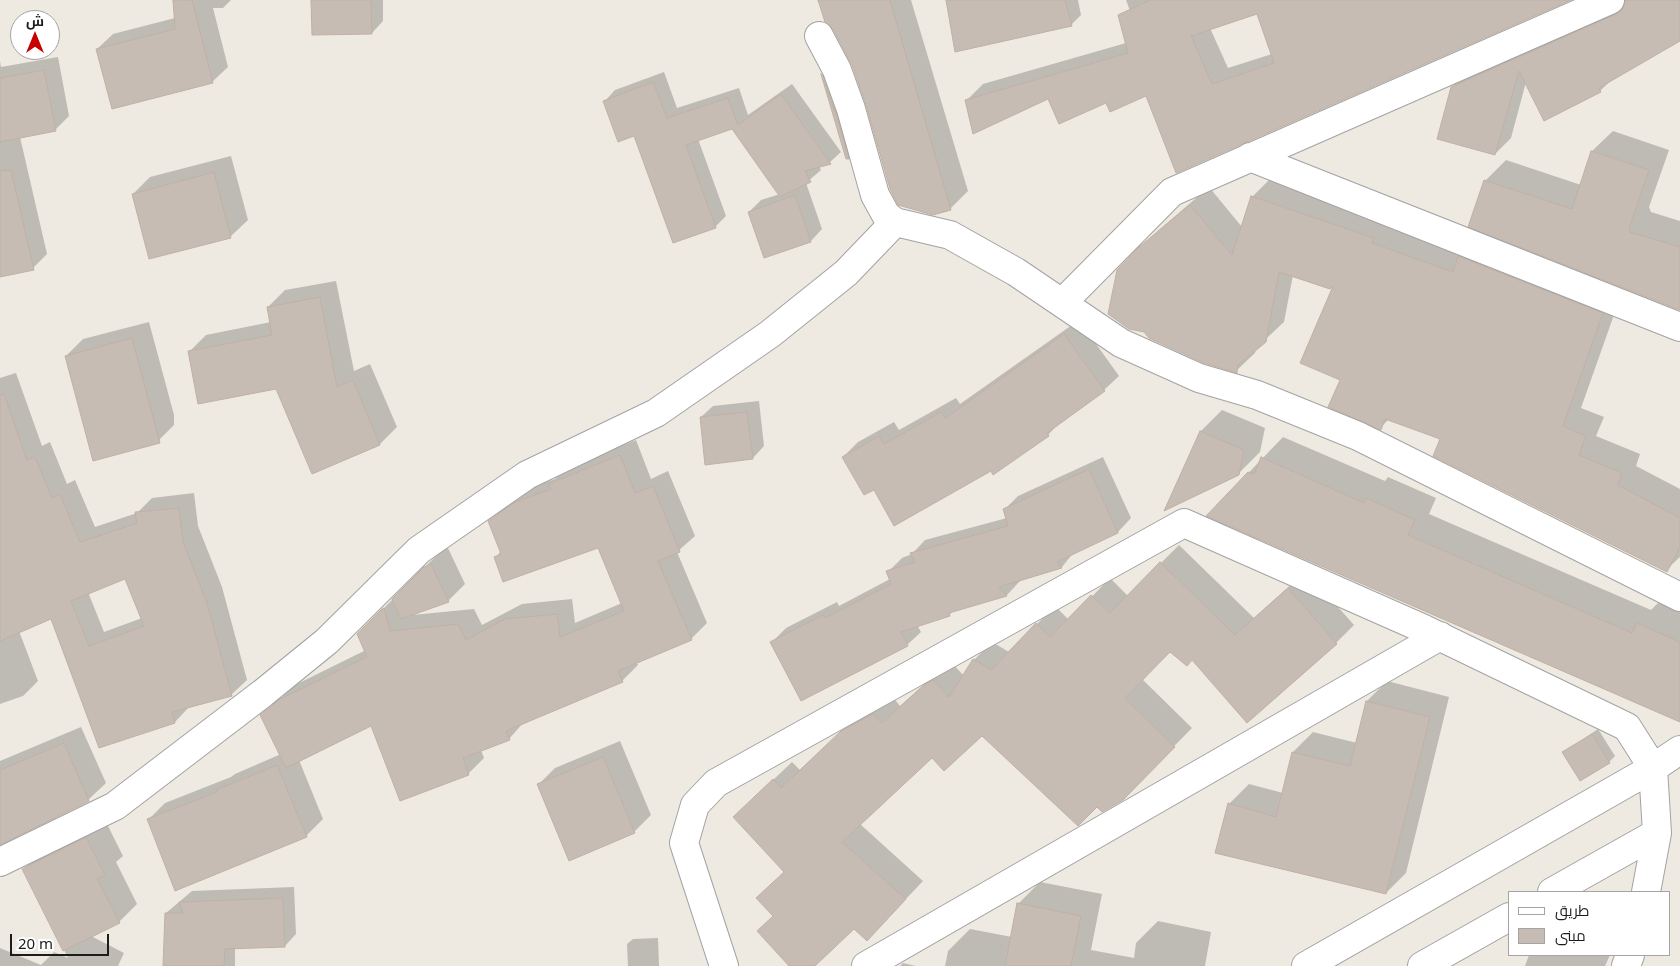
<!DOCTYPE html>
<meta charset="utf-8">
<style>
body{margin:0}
#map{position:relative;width:1680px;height:966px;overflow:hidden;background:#eeeae1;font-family:"Noto Sans",Cairo,sans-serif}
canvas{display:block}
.legend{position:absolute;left:1508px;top:891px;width:162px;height:65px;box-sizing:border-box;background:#fff;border:1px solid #a4a4a4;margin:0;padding:6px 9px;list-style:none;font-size:15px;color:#1c1c1c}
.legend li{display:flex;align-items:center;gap:10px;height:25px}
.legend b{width:25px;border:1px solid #a4a4a4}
.north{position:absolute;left:10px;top:10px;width:50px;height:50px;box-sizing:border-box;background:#fff;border:1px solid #a4a4a4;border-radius:50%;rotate:0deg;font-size:14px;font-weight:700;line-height:20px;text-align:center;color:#1c1c1c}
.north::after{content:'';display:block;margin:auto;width:18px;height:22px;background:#c80100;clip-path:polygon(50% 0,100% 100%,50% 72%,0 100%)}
.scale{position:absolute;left:10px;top:934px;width:99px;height:22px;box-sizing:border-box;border:2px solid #1c1c1c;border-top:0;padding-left:6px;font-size:15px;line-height:18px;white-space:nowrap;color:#1c1c1c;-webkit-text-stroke:4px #fff;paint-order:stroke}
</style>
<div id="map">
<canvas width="1680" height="966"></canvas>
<ul class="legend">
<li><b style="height:6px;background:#fff"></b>طريق</li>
<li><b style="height:14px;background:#c6bcb4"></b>مبنى</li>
</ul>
<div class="north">ش</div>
<div class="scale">20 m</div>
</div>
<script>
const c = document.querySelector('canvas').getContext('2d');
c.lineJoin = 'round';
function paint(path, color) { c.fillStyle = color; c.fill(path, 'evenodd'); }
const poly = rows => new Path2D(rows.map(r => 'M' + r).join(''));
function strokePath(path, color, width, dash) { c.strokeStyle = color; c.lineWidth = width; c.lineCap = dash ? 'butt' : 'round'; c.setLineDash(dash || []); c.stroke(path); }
const shadow = poly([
 [174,0,231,0,223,8,213,8,228,67,212,82,97,49,113,34,175,18],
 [312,0,383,0,383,21,372,33],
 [820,0,911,0,968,191,951,208,933,214,903,206,891,189,867,104,853,64],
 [947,0,1078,0,1081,15,1071,25,956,50],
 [1126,0,1568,0,1176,172,1147,94,1106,102,1049,98,967,100,983,84,1126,43,1135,24],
 [1257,12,1272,54,1228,68,1210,28],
 [1626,0,1680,0,1680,39,1611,80,1600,91,1545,119,1526,82,1511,138,1495,154,1452,87,1468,71],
 [58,57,69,116,55,130,20,137,47,254,33,268,0,276,0,61,1,67],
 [838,59,865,141,847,158,822,75],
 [664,72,677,108,739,88,748,115,792,84,841,152,830,162,819,166,821,170,806,183,822,229,811,241,749,212,761,200,780,194,732,127,698,139,726,216,715,227,605,101,615,90],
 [1613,131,1669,150,1649,207,1651,212,1680,221,1680,309,1485,181,1506,160,1581,185,1592,151],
 [231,156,248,220,230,237,133,194,150,177],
 [1271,178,1621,295,1581,408,1604,417,1596,436,1640,454,1636,466,1680,489,1680,557,1666,570,1442,438,1389,419,1380,428,1342,379,1336,282,1293,275,1284,322,1256,348,1255,353,1236,371,1118,271,1160,229,1209,187,1242,227,1252,197],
 [336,281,354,371,370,364,397,427,380,444,312,472,277,387,189,352,206,335,271,322,268,307,285,290],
 [1079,320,1119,376,1104,390,1063,419,1048,435,993,473,992,470,874,488,843,457,858,442,894,422,899,430,956,398,960,404],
 [149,322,174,415,174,425,157,442,66,356,83,339],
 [16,373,42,446,50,442,67,484,75,480,95,527,137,513,152,498,194,493,198,526,222,587,247,680,231,695,190,706,175,722,99,746,51,618,19,631,38,681,23,696,0,704,0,378],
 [126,577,142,618,104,632,88,592],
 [759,401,764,446,753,458,701,417,713,406],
 [1222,410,1265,428,1260,452,1238,474,1201,431],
 [1283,437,1385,481,1388,477,1436,498,1429,514,1651,610,1659,602,1680,611,1680,721,1208,515],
 [636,440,651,479,668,471,695,536,677,552,707,623,691,639,636,662,638,665,622,681,524,722,509,739,481,750,484,758,468,774,371,725,299,760,323,819,306,836,148,820,165,803,231,777,235,774,281,754,262,715,297,684,366,650,374,618,442,550,448,548,465,584,448,601,412,615,474,609,482,625,522,604,572,599,575,623,622,603,599,547,496,557,501,551,490,521,506,505,532,487,555,479,565,468],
 [1103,457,1131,518,1118,532,1074,552,1062,567,1019,580,1020,581,1007,595,954,610,949,615,917,625,921,632,907,645,772,642,786,628,837,602,839,606,890,579,888,572,902,558,912,554,925,540,1007,518,1004,510,1018,496],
 [1179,545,1254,618,1306,571,1354,625,1336,643,1192,659,1170,650,1142,679,1192,728,1122,799,982,734,932,757,860,824,923,881,867,940,854,928,813,966,791,966,774,915,785,871,753,799,792,762,800,770,861,713,892,696,900,706,942,668,952,663,964,676,974,660,992,642,1009,652,1055,606,1069,620,1110,578,1128,596],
 [1387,681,1449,697,1406,873,1386,893,1229,804,1249,784,1283,793,1293,752,1313,732,1357,743,1367,701],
 [81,727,106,783,88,800,0,844,0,761],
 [1598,729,1615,756,1609,762,1564,752],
 [620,741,651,815,634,832,538,785,555,768],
 [105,820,123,856,116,862,137,904,119,922,91,936,124,953,118,966,0,966,0,948,41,965,54,952,68,958,24,869,42,850],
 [1040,882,1102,894,1091,950,1134,958,1136,943,1158,921,1211,932,1205,966,945,966,948,951,970,929,1012,937,1018,904],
 [294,887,296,934,285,946,235,948,235,966,165,966,166,913,192,891],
 [658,938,659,966,628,966,627,944,633,939],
 [1529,955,1610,955,1605,966,1525,966],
 [903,963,916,966,900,966]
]);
const building = poly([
 [173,0,192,0,213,83,112,109,96,49,175,29,173,0],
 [311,0,371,0,372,34,312,35,311,0],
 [818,0,890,0,951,210,933,215,898,205,890,189,866,105,852,65,833,29,825,22,818,0],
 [946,0,1065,0,1072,26,955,52,946,0],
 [1150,0,1571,0,1176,173,1146,96,1110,112,1106,103,1059,124,1048,99,973,134,965,100,1128,53,1118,15,1150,0],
 [1257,14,1274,63,1212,84,1191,36,1257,14],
 [1625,0,1680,0,1680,41,1599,88,1601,92,1544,121,1519,71,1495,155,1437,139,1451,87,1616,14,1623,9,1625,0],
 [44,70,56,131,0,142,0,78,44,70],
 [821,74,836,114,849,159,846,159,821,74],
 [653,82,667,118,728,98,738,125,781,94,831,164,805,171,811,182,780,197,732,129,686,145,716,228,673,243,634,136,618,142,603,101,653,82],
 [1591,151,1649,170,1629,229,1630,232,1680,247,1680,310,1468,227,1484,180,1572,209,1591,151],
 [11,170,34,270,0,277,0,171,11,170],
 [214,172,231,238,149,259,132,194,214,172],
 [795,195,811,242,764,258,748,212,795,195],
 [1251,196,1374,238,1372,243,1453,272,1458,256,1603,313,1563,426,1586,436,1579,455,1622,473,1618,485,1680,518,1680,547,1667,572,1433,456,1440,439,1385,419,1381,430,1328,407,1340,380,1300,363,1333,286,1330,289,1279,272,1266,342,1238,365,1237,373,1204,363,1149,338,1144,332,1129,329,1108,314,1117,270,1139,247,1190,205,1232,255,1251,196],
 [320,297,337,387,353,380,380,445,312,474,276,389,198,404,188,351,272,335,267,307,320,297],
 [1064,334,1105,391,1047,433,1049,436,993,475,991,471,894,526,874,490,864,495,842,457,879,436,884,444,941,412,945,418,1064,334],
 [132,338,160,443,93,461,65,356,132,338],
 [4,394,27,460,35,457,52,498,60,494,80,542,137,523,135,512,179,508,183,542,207,603,232,696,172,712,175,723,99,748,51,619,0,641,0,395,4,394],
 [125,579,144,626,89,646,71,601,125,579],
 [747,412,753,459,705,465,700,417,747,412],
 [1200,431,1244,450,1239,475,1164,511,1200,431],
 [620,455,635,493,653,486,680,552,658,561,692,640,618,671,623,682,506,731,510,740,463,758,469,775,400,801,371,726,286,768,260,715,280,699,367,657,357,634,382,609,384,608,390,631,458,624,466,640,505,619,557,614,560,637,624,611,598,548,503,582,494,557,501,554,488,521,515,502,551,489,548,484,620,455],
 [1261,457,1364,503,1366,498,1415,520,1408,535,1632,633,1637,623,1680,642,1680,722,1206,516,1248,472,1254,474,1261,457],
 [1089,469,1118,533,1057,562,1062,568,999,587,1007,596,949,613,950,616,901,632,908,646,801,701,770,642,823,615,825,618,891,584,886,571,915,562,910,553,1008,526,1003,509,1089,469],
 [1160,562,1235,635,1288,588,1337,644,1247,723,1192,660,1187,666,1170,652,1125,698,1175,747,1123,800,1102,812,1097,807,1078,826,982,736,944,771,932,758,842,842,906,899,867,941,854,929,815,966,789,966,757,931,773,916,756,898,784,872,733,817,773,779,781,788,841,731,873,714,882,723,923,686,933,680,949,697,973,659,991,670,1036,623,1050,637,1091,595,1110,613,1160,562],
 [431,564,449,602,401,619,392,599,424,567,431,564],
 [1366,701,1430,717,1386,894,1215,853,1228,803,1276,817,1292,752,1350,766,1366,701],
 [1592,734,1610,763,1580,781,1562,752,1592,734],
 [64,743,89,801,0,845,0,770,64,743],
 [603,757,635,833,569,861,537,784,603,757],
 [277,765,307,837,175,891,147,819,217,792,216,790,277,765],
 [86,837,105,875,97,879,120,923,63,951,22,869,86,837],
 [283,898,285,947,225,949,224,966,163,966,165,913,183,913,179,902,283,898],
 [1017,903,1081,916,1071,966,1005,966,1017,903]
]);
const minor = poly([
 [819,36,837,70,851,109,875,195,886,215,895,222,950,235,1016,272,1121,343,1199,378,1257,395,1358,436,1680,597],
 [1250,157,1680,327],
 [1062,303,1172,192,1610,0],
 [0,862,115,806,263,693,327,641,419,550,527,475,656,413,770,334,846,273,895,222],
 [1552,892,1657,833],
 [1646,892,1657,833,1653,768,1680,750],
 [724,966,684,843,695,805,716,783,1184,523,1424,629,1627,727,1653,768,1306,966],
 [866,966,1440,636],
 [1422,966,1509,917],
 [1626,966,1630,955]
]);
paint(shadow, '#0003');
paint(building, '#c6bcb4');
strokePath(building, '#c0b0a3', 1);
strokePath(minor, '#a3a3a3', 30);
strokePath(minor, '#fff', 28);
</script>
